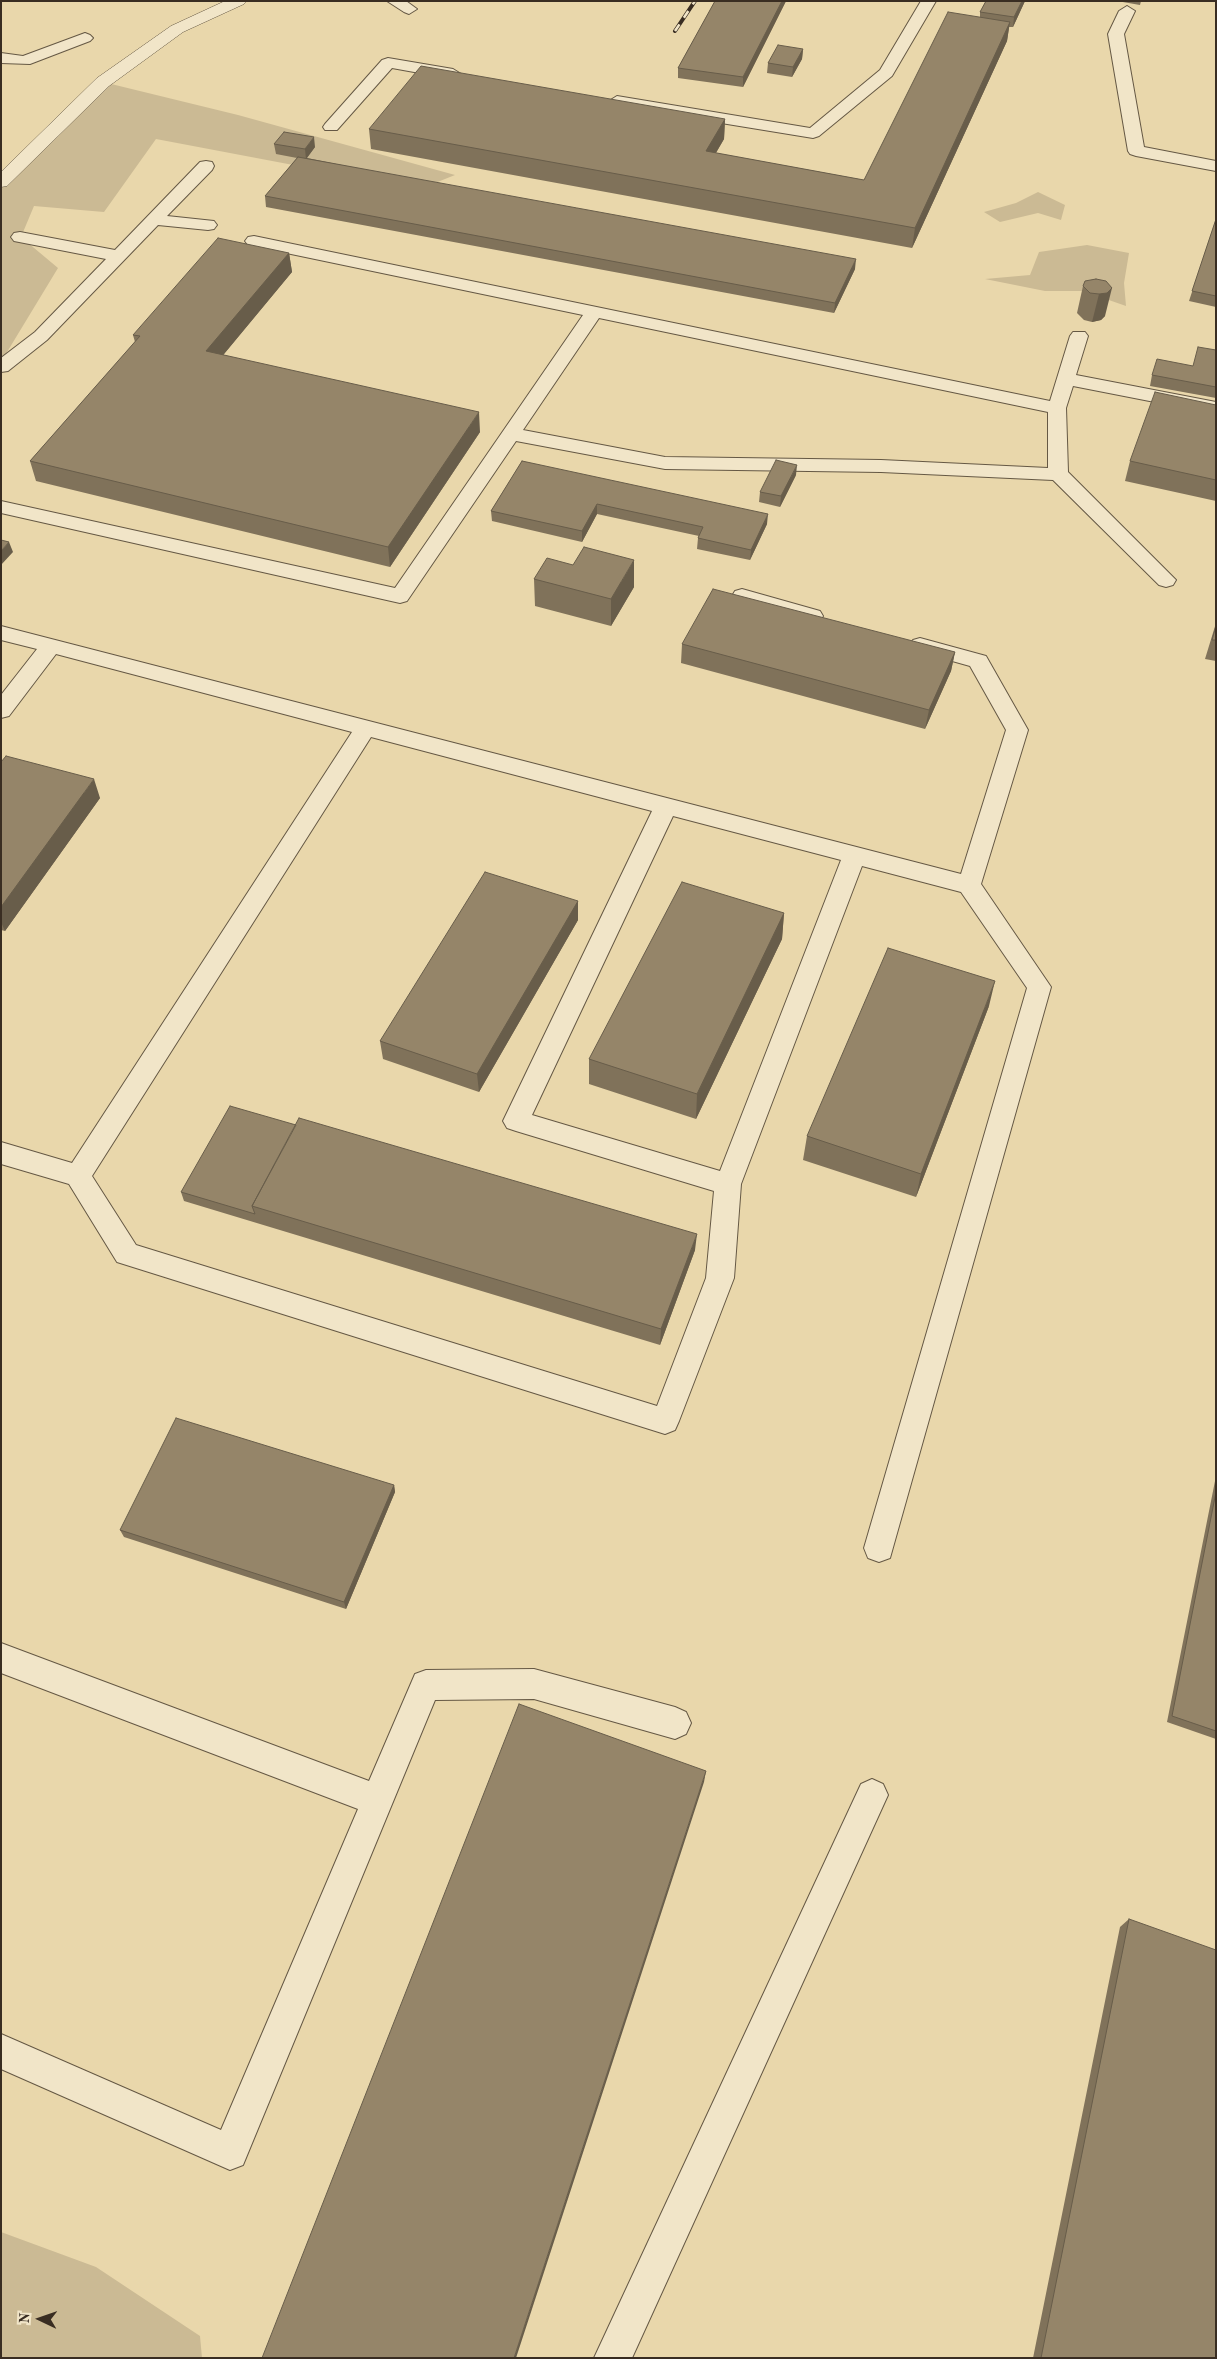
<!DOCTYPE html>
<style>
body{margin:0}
#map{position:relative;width:1217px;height:2359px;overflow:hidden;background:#e9d7ab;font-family:"Old Standard TT",serif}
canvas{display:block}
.frame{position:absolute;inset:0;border:2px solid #392d22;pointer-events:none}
.north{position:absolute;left:15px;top:2294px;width:50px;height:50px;-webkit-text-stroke:4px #f1e5c8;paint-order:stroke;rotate:273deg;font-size:14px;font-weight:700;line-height:20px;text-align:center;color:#392d22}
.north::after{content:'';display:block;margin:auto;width:18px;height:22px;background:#392d22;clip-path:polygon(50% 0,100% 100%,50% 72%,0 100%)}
</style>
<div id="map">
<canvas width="1217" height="2359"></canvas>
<div class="frame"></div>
<div class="north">N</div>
</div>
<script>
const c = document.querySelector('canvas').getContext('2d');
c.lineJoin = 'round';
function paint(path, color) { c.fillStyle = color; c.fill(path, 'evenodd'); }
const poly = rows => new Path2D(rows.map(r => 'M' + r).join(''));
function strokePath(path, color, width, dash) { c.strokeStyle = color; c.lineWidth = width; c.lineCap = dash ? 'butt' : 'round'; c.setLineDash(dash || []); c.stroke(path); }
const green = poly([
 [103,82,238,115,455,175,420,189,156,139,104,212,34,206,21,237,58,268,1,362,1,182],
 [1038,192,1065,205,1061,220,1038,213,1000,222,984,212,1016,203],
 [1087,245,1129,253,1124,283,1126,306,1083,291,1045,291,985,279,1030,275,1039,252],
 [1,2232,96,2267,200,2336,202,2358,1,2358]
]);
const lane = poly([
 [387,1,406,1,417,9,409,14,404,12,387,1],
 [921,1,936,1,892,76,819,136,813,138,617,106,609,101,617,96,810,128,880,70,921,1],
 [1127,6,1135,11,1124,34,1144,147,1216,161,1216,171,1136,156,1130,154,1128,151,1108,34,1119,11,1127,6],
 [85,33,90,35,93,38,90,41,30,64,1,63,1,53,23,56,85,33],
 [388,58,453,69,461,74,453,79,392,68,337,130,325,130,323,127,325,124,382,60,388,58],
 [206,161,212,162,214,166,212,170,167,216,214,221,217,225,214,229,208,230,158,225,47,340,8,371,1,372,1,358,35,332,106,259,14,241,11,237,14,233,20,232,115,250,200,162,206,161],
 [254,236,1050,401,1070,336,1073,332,1085,332,1088,336,1076,375,1216,402,1216,414,1073,386,1066,408,1068,472,1176,580,1173,585,1166,587,1159,585,1053,480,881,472,665,469,516,441,407,601,400,603,1,513,1,501,395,588,583,315,248,245,245,241,248,237,254,236],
 [599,318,1048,412,1048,468,881,460,665,457,523,430,599,318],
 [742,589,820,611,823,616,820,621,813,623,735,601,732,596,735,591,742,589],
 [1,626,961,874,1006,730,970,666,913,650,909,645,913,640,920,638,986,656,1028,730,981,884,1051,987,890,1558,879,1562,868,1558,864,1548,1027,988,961,892,862,866,741,1184,734,1278,679,1421,675,1430,665,1434,117,1262,69,1184,1,1164,1,1142,72,1163,352,732,56,654,9,716,1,718,1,695,37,649,1,640,1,626],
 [371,737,652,811,503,1121,507,1128,516,1131,714,1191,706,1278,657,1406,136,1245,92,1176,371,737],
 [673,816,841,860,720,1171,532,1115,673,816],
 [1,1643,369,1781,415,1674,426,1670,534,1669,675,1707,686,1712,691,1723,686,1734,675,1739,534,1699,435,1700,243,2165,230,2170,1,2069,1,2034,221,2130,358,1809,1,1673,1,1643],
 [872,1779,883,1784,888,1795,632,2358,594,2358,861,1784,872,1779]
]);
const street = poly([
 [225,1,246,1,244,4,183,32,109,86,7,186,1,187,1,172,97,78,171,26,225,1]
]);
const rail = poly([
 [675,31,695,1]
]);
const wall = poly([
 [715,1,786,1,743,87,678,78,678,68],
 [986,1,1025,1,1013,27,1009,27,1007,41,912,248,371,149,369,129,725,119,724,139,716,153,864,180,980,17,980,12],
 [1117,1,1141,1,1140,5],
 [803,49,802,59,792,77,767,73,768,63],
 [274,144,315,147,307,158,855,269,834,313,266,207,265,196,297,158,276,154],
 [1216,219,1216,307,1189,301],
 [289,253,292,272,223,355,480,432,390,567,36,481,30,461,135,342,133,335],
 [1096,279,1105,316,1101,320,1092,322,1084,320,1077,313,1083,286],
 [1216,350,1216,398,1150,386,1152,375,1193,366],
 [1216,405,1216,501,1125,481,1130,461],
 [522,461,767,524,750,560,697,549,698,538,699,536,597,514,582,542,492,521,491,511],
 [796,475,780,507,759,502,760,492],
 [573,565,634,587,611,626,535,606,534,579],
 [1216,623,1216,661,1205,659],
 [682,644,955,652,951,671,925,729,681,663],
 [1,762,100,798,5,931,1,930],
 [578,901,578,920,479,1092,383,1059,380,1041],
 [784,913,782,939,696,1119,589,1084,589,1059],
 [989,1006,916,1197,803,1160,807,1136],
 [181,1192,695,1250,660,1345,184,1201],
 [1216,1476,1216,1739,1167,1722],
 [394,1485,395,1492,346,1609,124,1537,120,1530],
 [1129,1919,1216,2358,1033,2358,1120,1927]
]);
const shadedWall = poly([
 [782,1,786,1,743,87,743,77],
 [1022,1,1025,1,1013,27,1014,17],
 [1010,22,1007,41,912,248,915,228],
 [803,49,802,59,792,77,793,67],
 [725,119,724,139,705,171,706,151],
 [314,137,315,147,306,159,305,149],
 [289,253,292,272,210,371,206,351],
 [856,259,855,269,834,313,835,303],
 [1112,288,1105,316,1101,320,1092,322,1099,294],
 [479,412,480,432,390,567,388,547],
 [797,465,796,475,780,507,781,496],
 [597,504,597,514,582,542,582,531],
 [768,514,767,524,750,560,751,550],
 [9,542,13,552,1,565,1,551],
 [634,560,634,587,611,626,611,599],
 [955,652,951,671,925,729,929,710],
 [94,779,100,798,5,931,1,922,1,907],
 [578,901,578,920,479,1092,477,1074],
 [784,913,782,939,696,1119,697,1094],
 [995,981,989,1006,916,1197,921,1174],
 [697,1234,695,1250,660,1345,661,1329],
 [394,1485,395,1492,346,1609,344,1602],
 [706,1771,704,1782,516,2358,514,2358]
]);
const building = poly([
 [715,1,782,1,743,77,678,68,715,1],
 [986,1,1022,1,1014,17,980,12,986,1],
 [948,12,1010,22,915,228,369,129,421,66,725,119,706,151,864,180,948,12],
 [778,45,803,49,793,67,768,63,778,45],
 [284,132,314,137,305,149,274,144,284,132],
 [298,157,856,259,835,303,265,196,298,157],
 [1216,219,1216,296,1192,291,1216,219],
 [218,238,289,253,206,351,479,412,388,547,30,461,140,336,133,335,218,238],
 [1096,279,1106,281,1112,288,1107,293,1099,294,1090,293,1083,286,1085,281,1096,279],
 [1198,347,1216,350,1216,387,1152,375,1157,359,1193,366,1198,347],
 [1155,392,1216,405,1216,480,1130,461,1155,392],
 [776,460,797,465,781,496,760,492,776,460],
 [522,461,768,514,751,550,698,538,703,527,597,504,582,531,491,511,522,461],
 [1,540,9,542,1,551,1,540],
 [584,547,634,560,611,599,534,579,547,558,573,565,584,547],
 [713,589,955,652,929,710,682,644,713,589],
 [1216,626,1216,640,1212,640,1216,626],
 [6,756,94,779,1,907,1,762,6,756],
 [485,872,578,901,477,1074,380,1041,485,872],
 [682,882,784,913,697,1094,589,1059,682,882],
 [888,948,995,981,921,1174,807,1136,888,948],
 [230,1106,296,1125,252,1206,255,1214,181,1192,230,1106],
 [299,1118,697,1234,661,1329,252,1206,299,1118],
 [176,1418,394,1485,344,1602,120,1530,176,1418],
 [1216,1492,1216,1731,1172,1716,1216,1492],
 [519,1704,706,1771,514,2358,262,2358,519,1704],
 [1129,1919,1216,1950,1216,2358,1041,2358,1129,1919]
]);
paint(green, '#cbba94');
strokePath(lane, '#655844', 2);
strokePath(street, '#655844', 1);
paint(lane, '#f1e5c8');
paint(street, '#f1e5c8');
strokePath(rail, '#392d22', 4);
strokePath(rail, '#f1e5c8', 2.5, [8]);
paint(wall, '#80725a');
paint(shadedWall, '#685d4a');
paint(building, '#958569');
strokePath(building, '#685d4a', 1);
</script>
